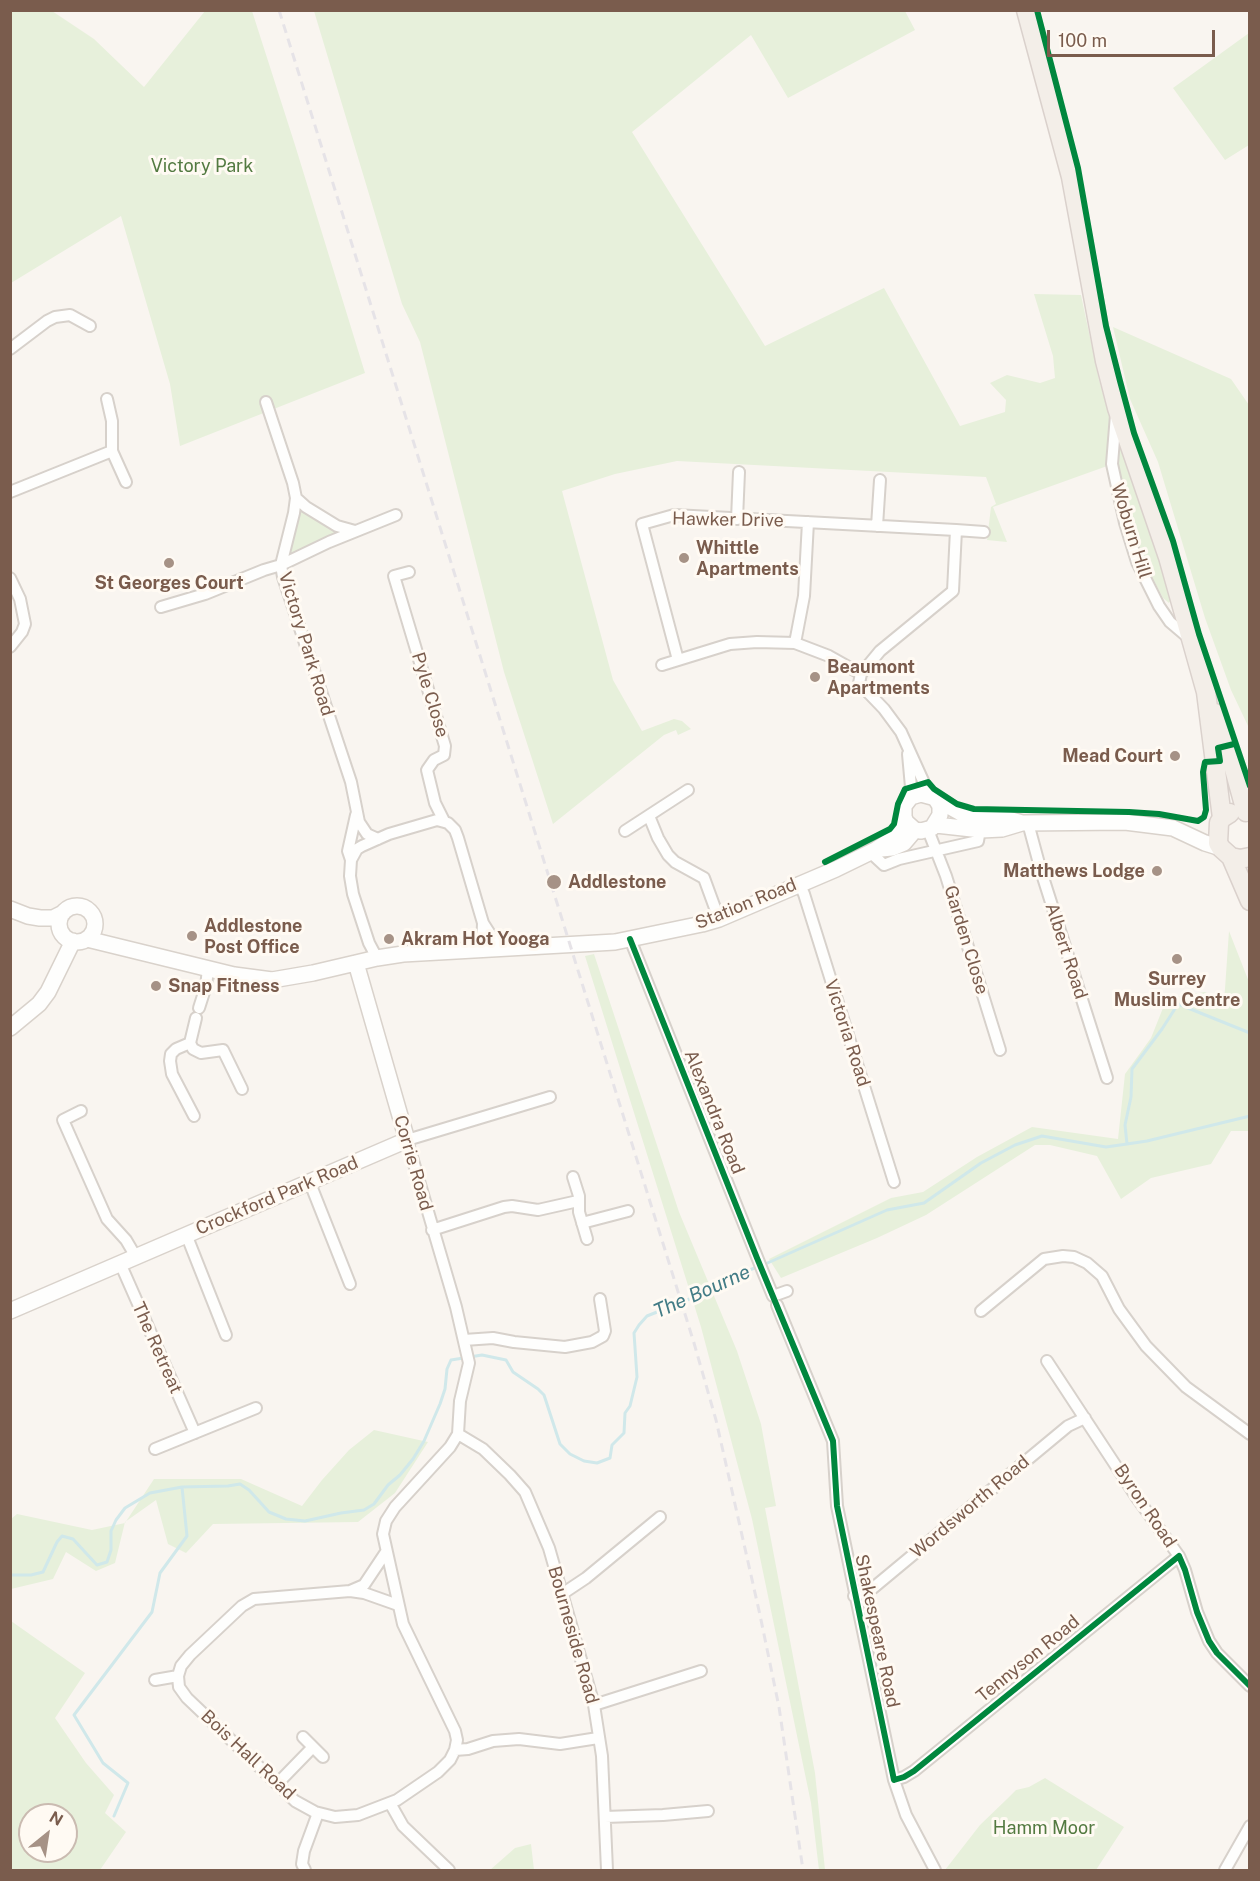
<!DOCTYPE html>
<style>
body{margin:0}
#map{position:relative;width:1260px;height:1881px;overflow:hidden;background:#f9f5f0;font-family:"Public Sans",sans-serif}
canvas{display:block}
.frame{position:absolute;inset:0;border:12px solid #7a5c4d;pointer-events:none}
.north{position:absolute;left:18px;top:1803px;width:60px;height:60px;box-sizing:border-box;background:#fffaf3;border:2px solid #cabbb1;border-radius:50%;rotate:30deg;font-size:16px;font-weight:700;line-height:24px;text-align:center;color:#7a5c4d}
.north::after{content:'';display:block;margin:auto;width:21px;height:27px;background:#a69286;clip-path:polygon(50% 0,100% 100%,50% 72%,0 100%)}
.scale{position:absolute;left:1047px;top:30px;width:168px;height:27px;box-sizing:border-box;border:3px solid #7a5c4d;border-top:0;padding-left:8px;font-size:18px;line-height:21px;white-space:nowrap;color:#7a5c4d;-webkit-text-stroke:4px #fffaf3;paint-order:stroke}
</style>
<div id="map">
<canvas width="1260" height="1881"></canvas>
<div class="frame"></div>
<div class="north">N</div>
<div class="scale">100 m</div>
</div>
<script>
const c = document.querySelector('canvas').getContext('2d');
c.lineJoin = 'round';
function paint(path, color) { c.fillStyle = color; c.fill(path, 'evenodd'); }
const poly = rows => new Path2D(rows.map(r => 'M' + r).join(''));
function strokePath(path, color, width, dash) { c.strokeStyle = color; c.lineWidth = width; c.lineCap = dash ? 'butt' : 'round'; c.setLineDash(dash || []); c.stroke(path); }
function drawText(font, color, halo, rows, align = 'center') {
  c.font = font + ' "Public Sans",sans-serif'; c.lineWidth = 6; c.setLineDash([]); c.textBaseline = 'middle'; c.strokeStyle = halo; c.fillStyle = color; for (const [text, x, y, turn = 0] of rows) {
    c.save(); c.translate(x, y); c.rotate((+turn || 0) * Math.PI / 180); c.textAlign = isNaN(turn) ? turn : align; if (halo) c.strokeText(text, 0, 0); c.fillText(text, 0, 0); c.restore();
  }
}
const green = poly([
 [10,11,52,11,94,39,144,87,205,11,252,11,295,145,365,373,180,446,170,384,121,216,11,283],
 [314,11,905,11,915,30,788,98,751,35,632,132,765,346,884,288,960,426,1005,412,1006,400,990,383,1007,375,1040,383,1055,378,1053,356,1034,294,1081,295,1099,380,1109,414,1115,431,1122,442,1175,593,1169,603,1163,598,1141,557,1110,465,993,507,1007,542,987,540,991,507,996,504,986,477,677,461,615,474,562,491,613,680,642,731,674,719,682,721,691,729,678,735,676,730,664,735,553,824,504,672,420,342,402,304],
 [1249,33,1249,145,1225,160,1173,88],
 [1113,327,1231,379,1249,405,1249,728,1231,690,1205,618,1158,462,1130,399],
 [296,498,355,531,290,560,284,547],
 [1229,931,1249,982,1249,1131,1231,1131,1211,1164,1151,1178,1121,1199,1097,1156,1050,1145,1035,1145,926,1215,877,1238,781,1278,769,1259,891,1198,923,1192,977,1157,1032,1127,1118,1139,1125,1074,1151,1038,1167,998,1205,992,1224,1003],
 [594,954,679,1212,737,1351,761,1424,776,1506,765,1508,815,1773,825,1870,819,1870,811,1803,752,1519,701,1327,585,956],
 [374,1430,428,1442,395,1493,358,1522,213,1524,186,1553,168,1544,156,1500,125,1522,115,1563,96,1571,66,1552,53,1579,11,1589,11,1519,17,1514,92,1530,125,1523,154,1479,241,1479,302,1506,322,1480,349,1450],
 [11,1621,85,1673,55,1718,86,1763,114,1795,105,1813,126,1832,100,1870,11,1870],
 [30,1815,66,1815,66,1851,30,1851],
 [1045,1778,1124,1827,1096,1870,945,1870,980,1825,1007,1799,1016,1790,1029,1787],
 [531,1844,534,1870,490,1870,515,1848]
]);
const stream = poly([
 [1127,1144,1147,1141,1250,1116],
 [763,1265,887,1210,924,1203,981,1163,1015,1145,1042,1136,1106,1147,1127,1144,1125,1125,1131,1097,1132,1069,1162,1029,1178,1004,1250,1033],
 [10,1575,31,1575,43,1572,57,1542,62,1536,73,1539,97,1565,107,1562,111,1550,111,1531,116,1520,125,1508,150,1493,182,1487,228,1486,240,1484,249,1490,269,1512,286,1519,305,1521,341,1513,364,1510,374,1504,388,1485,400,1475,413,1459,424,1441,440,1404,445,1389,447,1369,451,1360,482,1355,506,1360,513,1372,538,1389,544,1395,560,1444,570,1454,584,1461,597,1463,610,1458,612,1445,624,1433,625,1413,630,1406,637,1377,634,1333,639,1325,647,1316,692,1298,706,1291,713,1285,757,1267],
 [114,1816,128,1783,103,1763,74,1715,152,1612,160,1573,187,1536,182,1487]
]);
const street = poly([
 [10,349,47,321,55,317,70,315,90,326],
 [107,399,112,421,112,451,126,482],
 [266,402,293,483,296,498,294,513,281,565,283,577,351,782,359,822,367,834,378,839],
 [1116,415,1112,464,1125,523,1137,562,1159,606,1170,622,1190,639],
 [10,492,112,451],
 [296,498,306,507,337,526,355,531],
 [737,519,739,472],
 [877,526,880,480],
 [956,530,984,532],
 [409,572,394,576,445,746,444,755,434,760,427,770,435,803,444,821],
 [10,578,20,599,25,624,22,632,10,647],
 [161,607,205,594,264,570,281,565,329,542,396,515],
 [795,643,804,596,808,522],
 [678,660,642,524,674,515,956,530,953,591,880,651,861,674,859,683,884,709,901,732,924,783,926,794],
 [662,665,730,644,757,642,795,643,829,656,861,674],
 [907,801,911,787,908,754],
 [649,816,658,838,668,855,675,862,704,878,719,919],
 [1028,823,1041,871,1107,1078],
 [928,830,946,876,1000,1050],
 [625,831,688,790],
 [870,852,884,865,899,859,978,841,981,824],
 [351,860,348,851,356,815],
 [799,883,804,894,894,1182],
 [483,923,499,948],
 [630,939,763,1272,773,1296,787,1291],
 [377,958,369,943,353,894,350,876,351,860,357,849,362,846,389,834,437,820,448,823,455,830,458,838,483,923,482,949],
 [199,1008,206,986,208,969],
 [190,1043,196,1018],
 [550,1097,407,1140,456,1307,469,1363,460,1401,458,1434,450,1447,395,1507,386,1521,383,1534,403,1624,455,1731,457,1740,455,1750,468,1749,493,1741,519,1739,560,1744,598,1738],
 [81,1111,63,1120,107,1219,126,1240,136,1257],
 [194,1116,172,1074,170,1061,171,1054,176,1049,190,1043,193,1049,201,1053,223,1050,242,1089],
 [573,1177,579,1196,579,1212,587,1239],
 [310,1183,350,1284],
 [582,1223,628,1211],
 [432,1230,504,1207,512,1206,538,1210,578,1201],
 [186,1234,226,1335],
 [120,1263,195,1433],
 [777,1305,833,1441,837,1506,894,1780,906,1815,935,1870],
 [981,1311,1044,1259,1063,1256,1074,1257,1087,1263,1102,1276,1119,1309,1146,1346,1186,1387,1250,1434],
 [464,1340,493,1338,514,1342,565,1347,592,1342,603,1336,605,1331,600,1299],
 [1047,1361,1137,1498,1179,1556,1185,1570,1197,1612,1209,1641,1217,1653,1250,1686],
 [458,1434,483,1449,510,1475,525,1492,549,1548,594,1705,602,1756,607,1870],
 [155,1449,256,1408],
 [386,1552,364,1585,350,1591,254,1599,242,1606,190,1655,181,1666,178,1676,179,1687,187,1698,295,1801,315,1812,335,1817,358,1815,397,1800,438,1772,450,1760,455,1750],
 [350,1591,364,1593,398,1605],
 [562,1594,586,1578,660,1517],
 [854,1596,873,1588,1068,1426,1085,1418],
 [155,1680,178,1676],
 [594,1705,701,1671],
 [303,1737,323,1757],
 [894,1780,904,1777,914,1771,1179,1556],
 [277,1784,313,1747],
 [390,1803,403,1826,449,1870],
 [605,1817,663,1815,708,1811],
 [305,1870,302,1864,304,1851,318,1813],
 [1225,1870,1250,1826]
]);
const secondary = poly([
 [937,801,940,806,940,815,932,828,921,831,915,830,906,822,904,817,904,806,911,797,921,794,932,797,968,817,1001,817,1022,823],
 [936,825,981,830,1002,829,1022,823,1125,822,1173,828,1205,843,1221,848],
 [881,849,892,848,904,843,915,830],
 '59 924a18 18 0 1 1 36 0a18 18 0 1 1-36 0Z',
 [10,909,28,916,40,918,53,918,63,913],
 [87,939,234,975,272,980,313,973,377,958,403,954,615,942,702,924,719,919,836,869,875,850,892,839,900,830,904,817],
 [10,1028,39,1004,48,992,73,941],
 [10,1311,407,1140,356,963]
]);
const primary = poly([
 [1026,10,1071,177,1105,361,1117,408,1168,557,1206,692,1222,818],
 [1215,713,1226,740,1246,812],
 [1230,813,1222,818,1219,823,1218,843,1221,848,1231,857,1240,859,1250,857],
 [1231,857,1250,901]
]);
const rail = poly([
 [279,10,694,1343,716,1420,760,1615,779,1707,803,1870]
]);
const cycleway = poly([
 [1037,10,1078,168,1106,326,1120,381,1134,433,1173,541,1199,634,1250,786],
 [825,862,890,829,894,824,898,804,905,789,928,782,934,789,957,804,974,809,1129,812,1159,814,1198,821,1204,817,1206,810,1203,772,1205,762,1220,761,1218,748,1234,744],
 [630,939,757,1258,833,1441,837,1506,894,1780,904,1777,914,1771,1179,1556,1185,1570,1197,1612,1209,1641,1217,1653,1250,1686]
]);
const markers = [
 [684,558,6,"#a69286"],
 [169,563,6,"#a69286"],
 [815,677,6,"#a69286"],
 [1175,756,6,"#a69286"],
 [1157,871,6,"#a69286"],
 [554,882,8,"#a69286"],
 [192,936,6,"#a69286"],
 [389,939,6,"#a69286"],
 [1177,959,6,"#a69286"],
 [156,986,6,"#a69286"]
];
const parkNames = [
 ["Victory Park",202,166],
 ["Hamm Moor",1044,1828]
];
const streetNames = [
 ["Hawker Drive",728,520,1],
 ["Woburn Hill",1131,531,73],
 ["Victory Park Road",306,644,73],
 ["Pyle Close",430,695,73],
 ["Station Road",746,904,-22],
 ["Garden Close",966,940,73],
 ["Albert Road",1066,951,72],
 ["Victoria Road",847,1033,72],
 ["Alexandra Road",714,1112,68],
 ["Corrie Road",413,1163,74],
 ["Crockford Park Road",277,1196,-23],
 ["The Retreat",157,1348,66],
 ["Byron Road",1145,1506,56],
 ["Wordsworth Road",970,1507,-40],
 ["Shakespeare Road",877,1631,78],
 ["Bourneside Road",573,1635,74],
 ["Tennyson Road",1028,1659,-39],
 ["Bois Hall Road",248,1755,43]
];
const poiNames = [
 ["Whittle",696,548],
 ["Apartments",696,569],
 ["St Georges Court",169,583,"center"],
 ["Beaumont",827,667],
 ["Apartments",827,688],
 ["Mead Court",1163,756,"right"],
 ["Matthews Lodge",1145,871,"right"],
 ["Addlestone",568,882],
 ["Addlestone",204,926],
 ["Post Office",204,947],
 ["Akram Hot Yooga",401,939],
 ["Surrey",1177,979,"center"],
 ["Muslim Centre",1177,1000,"center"],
 ["Snap Fitness",168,986]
];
const waterNames = [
 ["The Bourne",702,1292,-24]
];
paint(green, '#e7f0db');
strokePath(stream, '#d0e8ea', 3);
strokePath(street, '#d7d1cb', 14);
strokePath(secondary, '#d9d2cb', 18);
strokePath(primary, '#dad1cc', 21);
strokePath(street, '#fefefd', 10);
strokePath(secondary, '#fefefd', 15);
strokePath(primary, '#f3eee8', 18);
strokePath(rail, '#e6e3e7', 3, [9, 6]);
strokePath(cycleway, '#00873e', 6);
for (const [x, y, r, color] of markers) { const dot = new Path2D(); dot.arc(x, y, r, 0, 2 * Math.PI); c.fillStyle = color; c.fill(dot); strokePath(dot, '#fffaf3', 2); }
drawText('18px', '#537a41', '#fffaf3', parkNames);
drawText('18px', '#7a5c4d', '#fffaf3', streetNames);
drawText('bold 18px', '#7a5c4d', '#fffaf3', poiNames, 'left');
drawText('italic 20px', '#437c86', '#fffaf3', waterNames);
</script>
